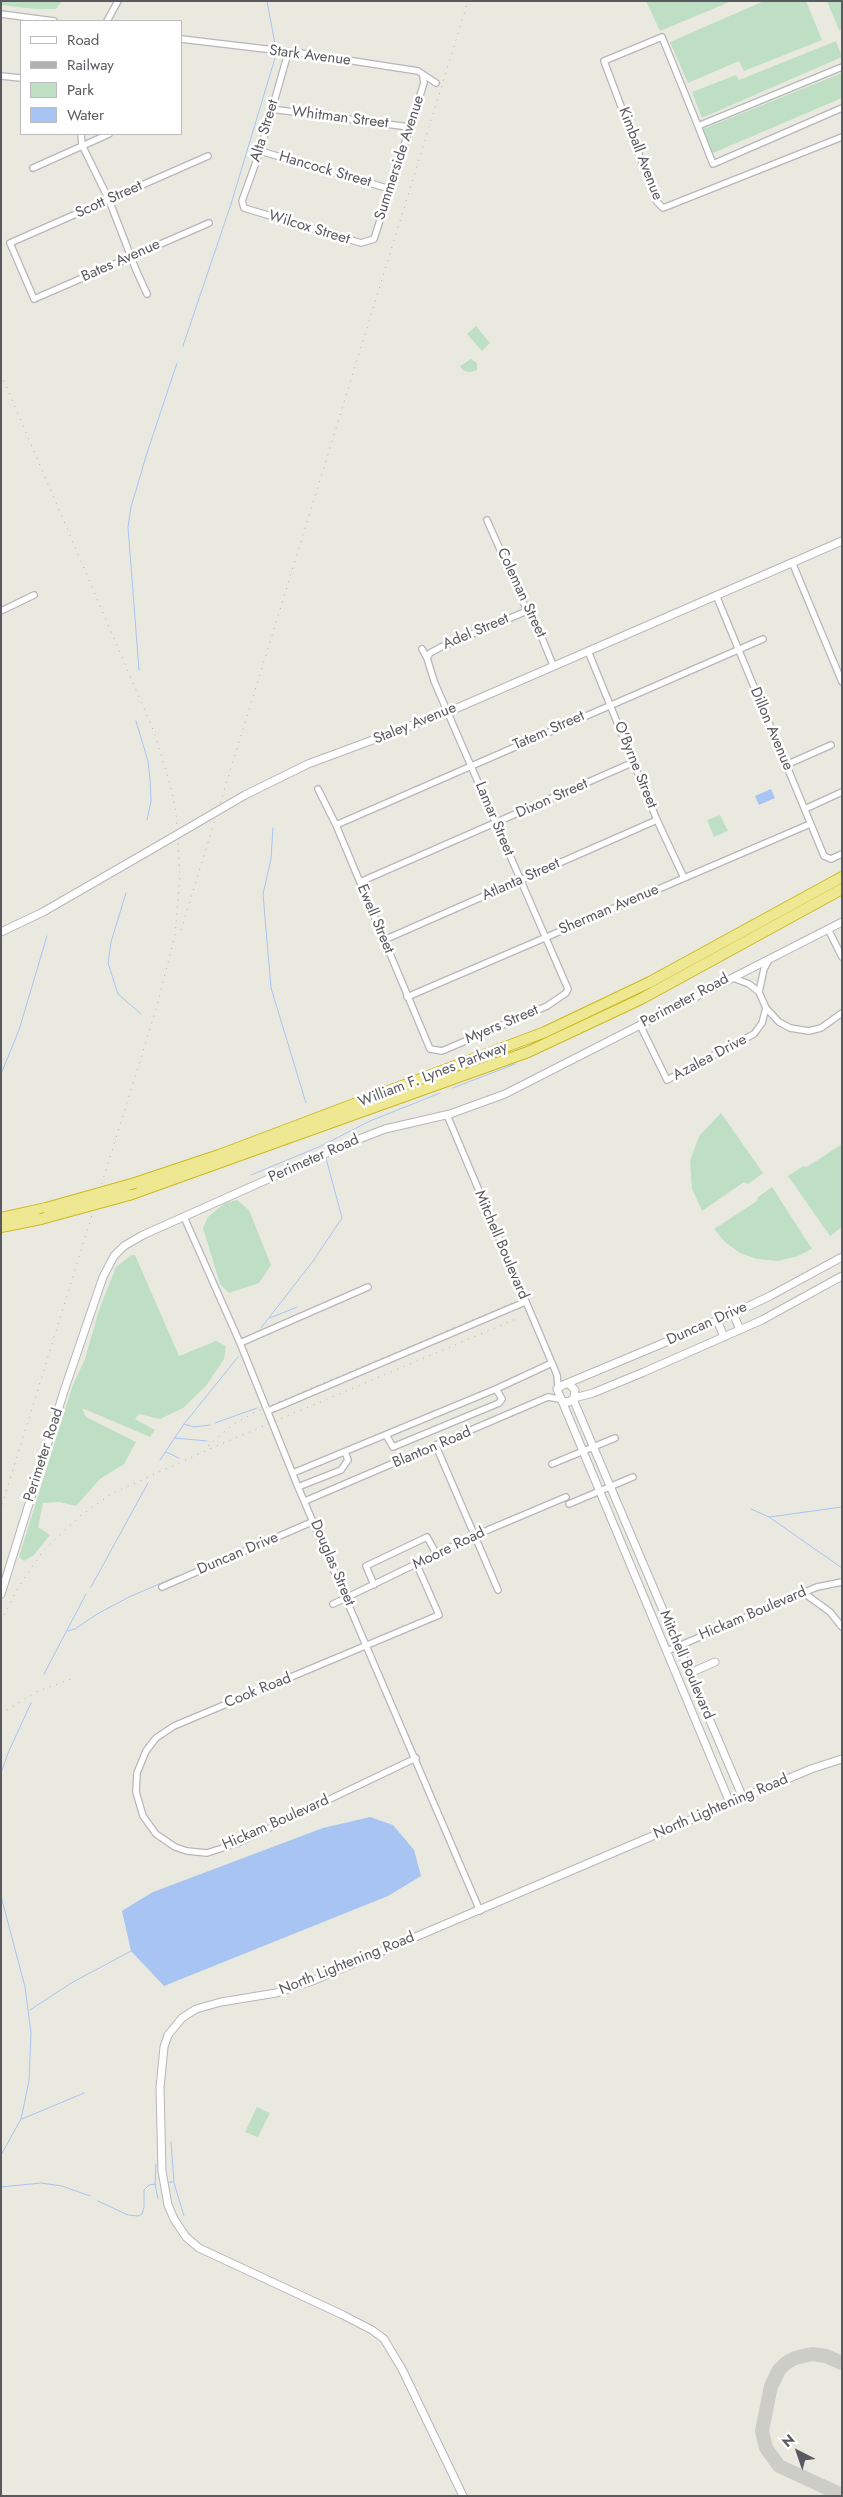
<!DOCTYPE html>
<style>
body{margin:0}
#map{position:relative;width:843px;height:2497px;overflow:hidden;background:#eae9e0;font-family:Jost,sans-serif}
canvas{display:block}
.frame{position:absolute;inset:0;border:2px solid #595a5f;pointer-events:none}
.legend{position:absolute;left:20px;top:20px;width:162px;height:115px;box-sizing:border-box;background:#fff;border:1px solid #bdbdbf;margin:0;padding:6px 9px;list-style:none;font-size:15px;color:#595a5f}
.legend li{display:flex;align-items:center;gap:10px;height:25px}
.legend b{width:25px;border:1px solid #bdbdbf}
.north{position:absolute;left:773px;top:2427px;width:50px;height:50px;-webkit-text-stroke:4px #fff;paint-order:stroke;rotate:319deg;font-size:14px;font-weight:700;line-height:20px;text-align:center;color:#595a5f}
.north::after{content:'';display:block;margin:auto;width:18px;height:22px;background:#595a5f;clip-path:polygon(50% 0,100% 100%,50% 72%,0 100%)}
</style>
<div id="map">
<canvas width="843" height="2497"></canvas>
<div class="frame"></div>
<ul class="legend">
<li><b style="height:6px;background:#fff"></b>Road</li>
<li><b style="height:6px;background:#b0b1b1"></b>Railway</li>
<li><b style="height:14px;background:#bfdfc5"></b>Park</li>
<li><b style="height:14px;background:#a7c4f3"></b>Water</li>
</ul>
<div class="north">N</div>
</div>
<script>
const c = document.querySelector('canvas').getContext('2d');
c.lineJoin = 'round';
function paint(path, color) { c.fillStyle = color; c.fill(path, 'evenodd'); }
const poly = rows => new Path2D(rows.map(r => 'M' + r).join(''));
function strokePath(path, color, width, dash) { c.strokeStyle = color; c.lineWidth = width; c.lineCap = dash ? 'butt' : 'round'; c.setLineDash(dash || []); c.stroke(path); }
function drawText(font, color, halo, rows, align = 'center') {
  c.font = font + ' Jost,sans-serif'; c.lineWidth = 5; c.setLineDash([]); c.textBaseline = 'middle'; c.strokeStyle = halo; c.fillStyle = color; for (const [text, x, y, turn = 0] of rows) {
    c.save(); c.translate(x, y); c.rotate((+turn || 0) * Math.PI / 180); c.textAlign = isNaN(turn) ? turn : align; if (halo) c.strokeText(text, 0, 0); c.fillText(text, 0, 0); c.restore();
  }
}
const green = poly([
 [1,1,62,1,56,9,35,9,1,5],
 [646,1,732,1,660,31],
 [764,1,806,1,822,40,744,71,739,61,688,83,670,42],
 [827,1,842,1,842,29,839,30],
 [836,41,842,57,702,118,692,92,736,75,739,80],
 [842,73,842,98,713,153,703,129],
 [476,326,490,343,482,351,467,334],
 [471,359,477,363,477,370,470,372,464,371,460,366],
 [720,815,728,831,714,837,707,820],
 [721,1113,763,1173,748,1184,744,1182,702,1211,692,1189,690,1161,699,1136],
 [842,1144,842,1227,830,1236,788,1176,803,1166,807,1167],
 [772,1187,812,1249,798,1256,778,1261,757,1259,740,1253,725,1242,714,1229,757,1201,758,1197],
 [237,1200,249,1210,271,1265,259,1283,229,1293,220,1284,203,1228,208,1217,225,1203],
 [131,1255,135,1255,179,1356,216,1341,226,1346,224,1359,206,1386,183,1408,160,1419,139,1414,135,1419,155,1430,150,1437,82,1408,86,1417,136,1442,124,1464,100,1479,76,1506,59,1502,43,1503,38,1527,50,1535,34,1555,24,1561,19,1557,72,1387,85,1359,99,1310,116,1267],
 [257,2107,270,2113,258,2137,245,2132]
]);
const water = poly([
 [771,789,775,798,759,805,755,796],
 [370,1817,393,1825,414,1850,421,1876,388,1896,164,1986,131,1951,122,1911,138,1901,153,1892,323,1828]
]);
const stream = poly([
 [267,1,275,44],
 [183,346,231,204,275,58],
 [139,670,128,527,131,507,147,453,177,363],
 [136,721,148,761,150,779,151,801,147,820],
 [273,828,271,859,263,894,271,988,306,1103],
 [126,893,111,942,108,963,118,994,141,1014],
 [1,1074,19,1030,47,936],
 [453,1088,515,1064],
 [251,1175,321,1146,370,1121,440,1093],
 [270,1318,297,1307],
 [261,1328,313,1261,342,1218,326,1158],
 [215,1423,257,1408],
 [184,1424,194,1427,210,1425],
 [175,1438,207,1441],
 [166,1452,179,1458],
 [160,1460,184,1424,238,1357],
 [751,1509,769,1517,842,1507],
 [769,1517,842,1568],
 [197,1575,201,1573],
 [91,1587,148,1483],
 [67,1631,75,1629,97,1614,129,1597,178,1576],
 [44,1674,86,1594],
 [1,1773,8,1753,31,1703],
 [1,1896,25,1987,31,2033,29,2081,21,2119,1,2155],
 [30,2010,73,1982,131,1951],
 [22,2119,84,2093],
 [156,2164,155,2184,158,2199],
 [169,2182,174,2182,171,2142],
 [174,2183,184,2216],
 [1,2187,41,2183,62,2186,90,2196],
 [98,2201,128,2215,138,2216,142,2214,144,2207,144,2190,149,2185,156,2184]
]);
const taxiway = poly([
 [842,2363,826,2356,812,2354,795,2358,786,2363,779,2370,771,2386,762,2431,766,2448,779,2466,842,2495]
]);
const minor = poly([
 [1,14,54,21],
 [107,21,118,1],
 [181,39,308,54,418,71,436,83],
 [288,53,260,151,242,201,244,208,361,243,374,239,424,83,423,77],
 [842,67,698,126,662,37,604,61,657,202,663,208,842,137],
 [1,76,21,78],
 [271,109,409,127],
 [698,126,713,164,842,108],
 [81,134,82,145,109,200,136,270,147,294],
 [260,151,390,189],
 [208,156,10,243,34,299,209,223],
 [33,168,109,134],
 [487,520,527,611,535,621,553,665],
 [792,562,842,682],
 [716,595,824,856,831,859,842,854],
 [1,611,34,595],
 [588,651,657,820,684,878],
 [427,658,430,653,441,647,527,611],
 [786,765,831,745],
 [318,789,336,825,430,1049,442,1051,547,1006,566,993,568,989,434,681,427,658,422,649],
 [805,809,842,792],
 [336,825,763,639],
 [360,882,634,762],
 [828,929,842,957],
 [384,940,657,820],
 [769,960,764,969,759,992,766,1008,779,1022,790,1028,809,1031,821,1028,842,1013],
 [733,978,749,984,759,992],
 [407,997,810,824],
 [640,1025,667,1080,754,1034,762,1023,766,1008],
 [447,1115,557,1375,558,1387],
 [184,1217,240,1343,298,1487,480,1911],
 [240,1343,368,1287],
 [268,1411,525,1302],
 [386,1435,393,1447,499,1403,502,1399,496,1389],
 [436,1446,498,1590],
 [552,1464,615,1438],
 [293,1473,496,1389,552,1363],
 [298,1487,341,1470,348,1460,345,1452],
 [305,1501,548,1397,559,1399],
 [569,1504,633,1477],
 [374,1585,366,1566,427,1537,437,1555],
 [162,1587,314,1521],
 [804,1593,830,1612,842,1627],
 [333,1604,476,1535,566,1497],
 [667,1651,817,1587,842,1582],
 [416,1758,238,1843,207,1853,187,1851,175,1847,156,1834,143,1816,136,1792,137,1773,146,1751,156,1738,174,1726,439,1615,417,1565]
]);
const tertiary = poly([
 [245,795,308,764,448,712,842,541],
 [1,932,43,912,154,848],
 [733,1313,740,1330],
 [717,1320,724,1337],
 [569,1384,575,1390,574,1398,569,1402,562,1401,557,1389,563,1385,726,1317,770,1296,842,1257],
 [574,1398,593,1393,644,1372,762,1320,842,1276],
 [573,1399,743,1798],
 [562,1401,730,1803],
 [1,1594,64,1391,103,1277,114,1256,124,1246,143,1235,349,1143,385,1129,450,1114,505,1094,842,922],
 [690,1673,715,1662],
 [463,2496,402,2369,384,2339,372,2330,343,2315,199,2248,186,2237,174,2219,168,2205,162,2171,160,2088,164,2047,168,2035,182,2018,196,2009,221,2002,276,1993,312,1981,730,1803,811,1769,842,1759]
]);
const motorway = poly([
 [135,1183,219,1155,545,1032,650,982,842,877],
 [129,1195,528,1052,641,999,842,889],
 [1,1218,46,1208],
 [1,1227,41,1219]
]);
const rail = poly([
 [1,374,154,732,171,787,176,813,180,876,175,935,157,1006,1,1508],
 [181,930,468,1],
 [208,1446,231,1426,253,1413,512,1303],
 [1,1621,19,1586,43,1551,80,1516,111,1494,214,1447,516,1319],
 [1,1714,36,1692,71,1679]
]);
const tertiaryBridge = poly([
 [154,848,245,795]
]);
const motorwayBridge = poly([
 [46,1208,135,1183],
 [41,1219,129,1195]
]);
const streetNames = [
 ["Stark Avenue",310,56,7],
 ["Whitman Street",340,118,7],
 ["Alta Street",265,131,-73],
 ["Kimball Avenue",640,154,69],
 ["Summerside Avenue",400,158,-72],
 ["Hancock Street",325,170,16],
 ["Scott Street",109,200,-24],
 ["Wilcox Street",309,228,17],
 ["Bates Avenue",121,261,-24],
 ["Coleman Street",521,593,65],
 ["Adel Street",476,632,-23],
 ["Staley Avenue",415,724,-22],
 ["Dillon Avenue",771,729,67],
 ["Tatem Street",549,731,-24],
 ["O'Byrne Street",635,765,68],
 ["Dixon Street",552,799,-24],
 ["Lamar Street",494,819,67],
 ["Atlanta Street",521,880,-24],
 ["Sherman Avenue",609,910,-23],
 ["Ewell Street",375,919,67],
 ["Perimeter Road",685,1001,-28],
 ["Myers Street",502,1025,-23],
 ["Azalea Drive",710,1058,-28],
 ["William F. Lynes Parkway",433,1075,-21],
 ["Perimeter Road",314,1159,-24],
 ["Mitchell Boulevard",501,1245,67],
 ["Duncan Drive",707,1324,-24],
 ["Blanton Road",432,1448,-23],
 ["Perimeter Road",44,1455,-72],
 ["Moore Road",449,1549,-26],
 ["Duncan Drive",238,1554,-23],
 ["Douglas Street",332,1563,67],
 ["Hickam Boulevard",753,1614,-23],
 ["Mitchell Boulevard",686,1665,67],
 ["Cook Road",258,1691,-22],
 ["North Lightening Road",721,1807,-23],
 ["Hickam Boulevard",276,1823,-24],
 ["North Lightening Road",347,1964,-22]
];
paint(green, '#bfdfc5');
paint(water, '#a7c4f3');
strokePath(stream, '#a7c4f3', 1);
strokePath(taxiway, '#cdcdc8', 14);
strokePath(minor, '#b6b6bb', 8);
strokePath(tertiary, '#b6b6bb', 9);
strokePath(motorway, '#ceb81c', 12);
strokePath(minor, '#fff', 5.5);
strokePath(tertiary, '#fff', 7);
strokePath(motorway, '#eee892', 10);
strokePath(rail, '#b0b1b1', 1, [1, 6]);
strokePath(tertiaryBridge, '#b6b6bb', 9, []);
strokePath(motorwayBridge, '#ceb81c', 12, []);
strokePath(tertiaryBridge, '#fff', 7);
strokePath(motorwayBridge, '#eee892', 10);
drawText('15px', '#595a5f', '#fff', streetNames);
</script>
